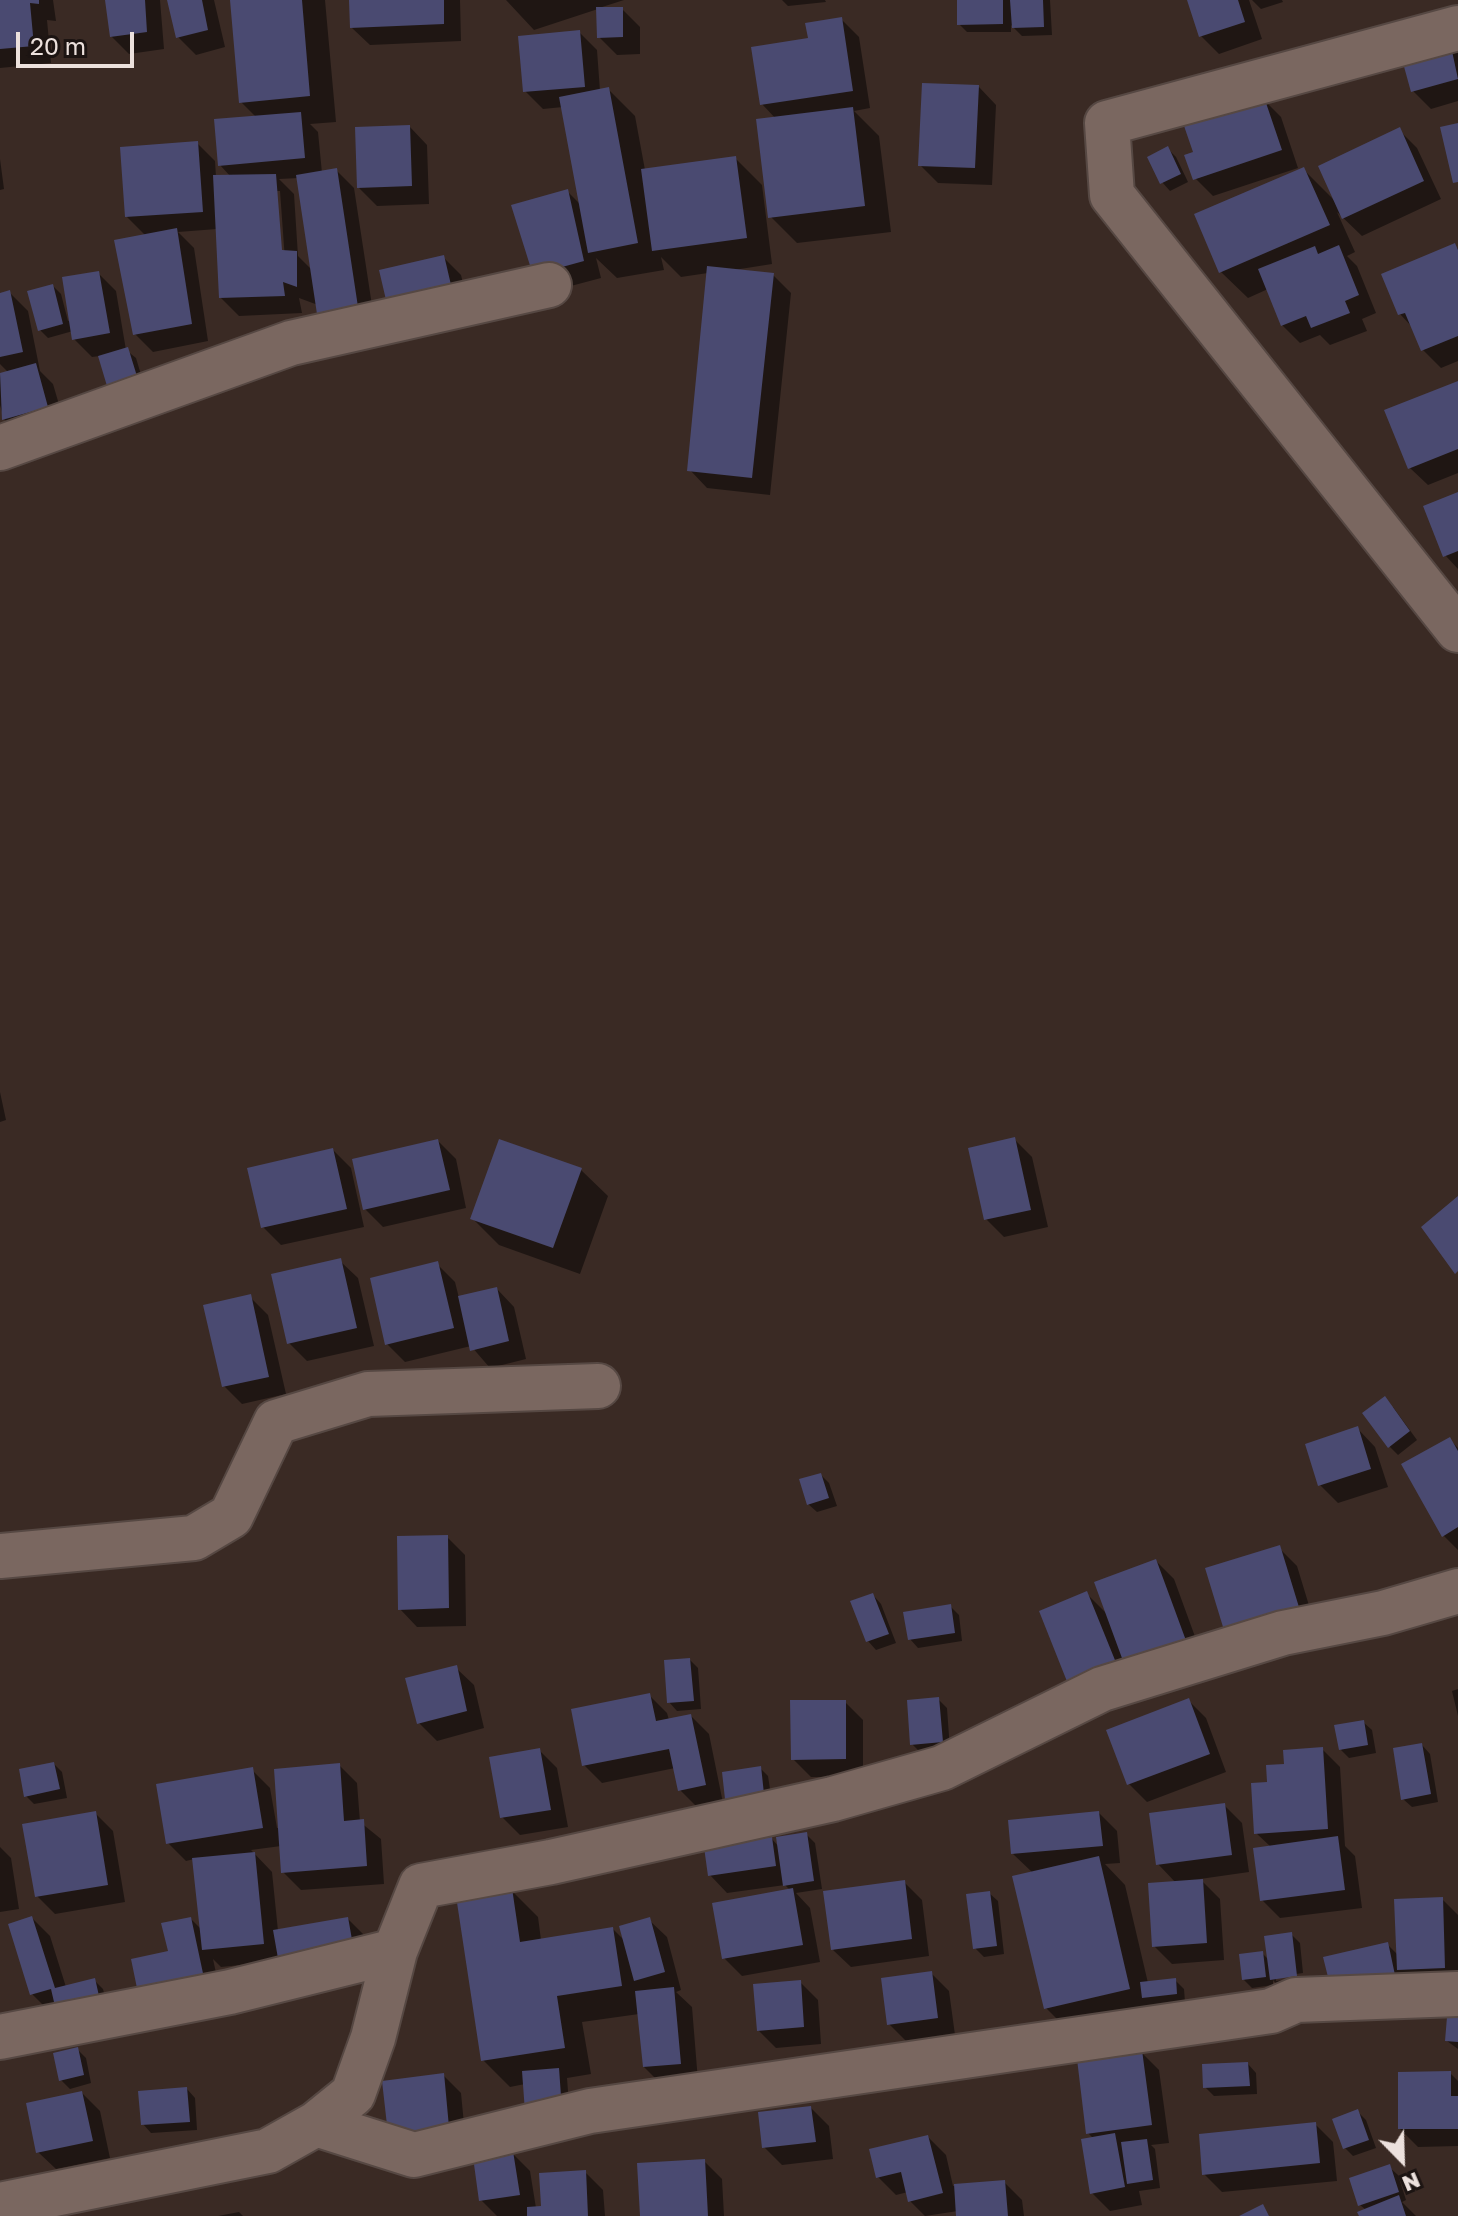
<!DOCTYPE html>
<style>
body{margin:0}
#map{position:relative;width:1458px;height:2216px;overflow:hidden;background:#3a2a24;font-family:"Golos Text",sans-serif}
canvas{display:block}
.north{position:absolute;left:1362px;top:2120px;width:80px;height:80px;-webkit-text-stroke:6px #1c1412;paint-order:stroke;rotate:157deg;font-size:22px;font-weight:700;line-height:32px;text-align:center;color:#ece1dd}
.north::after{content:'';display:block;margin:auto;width:28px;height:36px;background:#ece1dd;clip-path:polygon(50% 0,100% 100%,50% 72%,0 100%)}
.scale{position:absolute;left:16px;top:32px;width:118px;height:36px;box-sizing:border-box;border:4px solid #ece1dd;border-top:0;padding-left:10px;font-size:24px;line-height:28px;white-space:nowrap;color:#ece1dd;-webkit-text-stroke:6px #1c1412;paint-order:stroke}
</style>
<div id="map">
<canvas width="1458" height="2216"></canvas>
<div class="north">N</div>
<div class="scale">20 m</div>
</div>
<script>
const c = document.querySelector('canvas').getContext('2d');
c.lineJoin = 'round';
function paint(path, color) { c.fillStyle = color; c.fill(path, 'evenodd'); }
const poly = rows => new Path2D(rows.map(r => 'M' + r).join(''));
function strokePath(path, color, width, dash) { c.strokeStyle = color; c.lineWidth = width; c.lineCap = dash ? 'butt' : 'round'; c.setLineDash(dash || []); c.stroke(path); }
const shadow = poly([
 [0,0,53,0,56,21,47,20,51,63,0,68],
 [107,0,160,0,164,49,129,54,111,36],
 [169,0,214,0,225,47,196,55,178,37],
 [232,0,325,0,336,122,310,124,318,132,322,173,336,170,354,188,375,325,337,331,319,313,318,305,299,298,302,313,239,316,221,298,217,229,178,232,194,248,208,341,153,352,135,334,146,236,127,217,197,143,215,161,216,177,231,177,220,165,257,118,241,102],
 [299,178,312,270,298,256,294,194,279,179],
 [276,191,280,191,285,260,281,260],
 [351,0,460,0,461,41,370,45,352,28],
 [506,0,624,0,599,8,622,9,640,27,640,54,617,55,599,37,598,9,534,30],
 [782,0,825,0,826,2,788,6],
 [959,0,1050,0,1052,35,1022,36,1011,25,1011,32,967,32,959,24],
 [1189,0,1249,0,1262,39,1219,54,1201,36],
 [1252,0,1282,0,1283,2,1261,9],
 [841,19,859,37,870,108,854,111,879,136,891,232,797,243,768,214,776,119,762,104,810,39],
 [579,32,597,50,600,91,608,89,635,116,645,170,735,158,762,185,772,264,734,270,773,275,791,293,770,495,707,488,690,470,708,273,681,277,661,257,664,270,617,278,596,258,601,278,552,291,567,191,581,205,563,107,543,109,525,91],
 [1458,48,1458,101,1431,109,1413,91,1402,53],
 [979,87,996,105,992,185,938,183,920,165],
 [1263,99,1281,117,1298,168,1213,196,1195,178,1195,153],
 [410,127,427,145,429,204,377,206,359,188],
 [1399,130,1417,148,1441,199,1362,236,1337,212,1355,252,1347,256,1357,266,1376,313,1362,319,1367,331,1330,345,1320,335,1300,343,1282,325,1268,289,1248,298,1221,272,1304,170,1336,202],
 [1168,149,1176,157,1188,182,1170,191,1162,182],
 [0,159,4,189,0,190],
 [1454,245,1458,249,1458,361,1441,368,1423,350,1413,328,1400,314],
 [443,257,461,275,472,320,410,334],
 [98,273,116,291,126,350,136,358,147,395,100,356,92,357,74,339,73,331,48,338,40,330,53,286,61,294,68,321,71,320],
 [10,293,28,311,40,371,53,384,65,425,22,437,4,419,0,405,0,375,9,373,0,364,0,295],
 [1458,383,1458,473,1428,485,1410,468],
 [1458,494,1458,569,1445,555],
 [0,1092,6,1120,0,1122],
 [1014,1139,1032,1157,1048,1227,1004,1237,986,1219],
 [438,1141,456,1159,466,1208,383,1227,365,1209],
 [333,1150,351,1168,364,1227,281,1245,263,1227],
 [581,1170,608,1196,580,1274,499,1245,473,1219],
 [340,1261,358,1278,374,1346,307,1361,289,1343],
 [437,1264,455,1282,459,1298,497,1289,514,1307,526,1359,490,1368,471,1346,405,1362,387,1344],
 [250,1297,268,1315,286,1394,242,1404,224,1386],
 [1393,1407,1417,1440,1398,1455,1390,1447],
 [1358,1429,1375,1447,1388,1487,1338,1503,1320,1485],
 [1450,1440,1458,1448,1458,1550,1443,1535],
 [821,1475,829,1483,837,1506,817,1512,808,1504],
 [447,1537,465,1555,466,1626,417,1627,400,1609],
 [1279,1548,1297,1566,1318,1635,1246,1657],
 [1156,1561,1174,1579,1205,1664,1090,1706,1087,1594,1108,1615],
 [873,1595,881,1604,896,1643,876,1650,868,1641],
 [950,1606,959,1615,962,1641,918,1648,910,1639],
 [690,1660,698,1668,701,1709,677,1711,669,1702],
 [456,1668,474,1685,484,1728,437,1741,419,1723],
 [1458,1689,1458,1716,1452,1691],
 [649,1695,667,1713,669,1720,691,1716,709,1734,723,1803,698,1808,680,1790,675,1768,602,1783,584,1765],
 [938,1699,947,1708,950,1750,921,1753,912,1744],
 [1189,1701,1206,1718,1226,1772,1147,1802,1129,1784],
 [845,1702,863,1720,863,1777,811,1777,793,1759],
 [1363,1722,1372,1730,1376,1753,1349,1758,1341,1750],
 [1422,1745,1430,1754,1438,1802,1412,1807,1403,1799],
 [1322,1749,1340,1767,1345,1846,1355,1856,1362,1908,1280,1918,1262,1900,1271,1847,1256,1833,1270,1783,1286,1766],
 [539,1750,557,1768,568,1827,520,1835,502,1817],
 [54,1764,62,1772,67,1798,34,1804,26,1796],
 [339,1765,357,1783,360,1822,381,1839,384,1884,301,1890,283,1872,281,1846,251,1850,272,1872,278,1931,348,1919,366,1937,280,1961,221,1967,213,1959,221,1996,170,1952,191,1919,201,1929,194,1859,186,1861,168,1843,252,1770,270,1788,277,1828,280,1828],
 [760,1768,768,1776,772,1802,735,1807,727,1798],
 [1224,1805,1242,1823,1249,1872,1200,1879,1220,1899,1224,1960,1172,1964,1154,1946,1176,1883,1158,1864],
 [95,1813,113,1831,125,1902,55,1914,37,1896],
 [1099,1813,1117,1831,1120,1863,1105,1864,1125,1885,1148,1983,1175,1980,1184,1989,1185,2002,1153,2005,1155,2016,1073,2035,1046,2008,1033,1873,1013,1854],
 [806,1834,815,1843,822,1889,796,1893,810,1908,820,1962,742,1976,724,1958,790,1890,785,1885,727,1893,710,1875,772,1839,779,1847],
 [0,1847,11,1858,19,1909,0,1912],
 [904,1882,922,1900,929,1956,851,1967,833,1950],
 [511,1890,538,1917,541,1940,613,1929,625,1941,649,1920,667,1937,681,1990,676,1992,692,2007,698,2081,662,2085,644,2067,639,2014,582,2022,591,2074,567,2078,570,2117,525,2084,510,2087,483,2060],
 [989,1893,998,1901,1004,1954,984,1957,975,1948],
 [1442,1899,1458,1915,1458,1986,1350,2006,1388,1945,1398,1955],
 [32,1918,50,1936,66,1987,94,1980,103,1989,109,2013,50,2012,32,1994],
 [1291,1934,1300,1943,1303,1973,1276,1977,1276,1981,1304,1977,1305,1984,1280,1988,1273,1980,1273,1985,1252,1988,1244,1980,1262,1953,1269,1960],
 [931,1973,949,1991,955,2035,907,2042,889,2024],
 [800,1982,818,2000,821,2044,776,2048,758,2030],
 [1458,2020,1458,2049,1447,2041],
 [77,2049,86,2058,91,2083,70,2089,61,2080],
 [1141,2052,1159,2070,1169,2143,1151,2145,1155,2149,1160,2188,1139,2191,1142,2205,1110,2211,1092,2193,1094,2139,1088,2133],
 [1248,2064,1256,2073,1257,2094,1214,2096,1205,2087],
 [1450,2073,1458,2081,1458,2146,1418,2147,1400,2129],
 [443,2075,461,2093,466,2145,408,2151,385,2082],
 [187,2089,195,2098,197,2130,151,2133,143,2124],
 [82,2093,100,2111,110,2158,56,2169,38,2152],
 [811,2108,829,2126,833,2159,782,2165,764,2147],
 [1357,2111,1366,2120,1376,2148,1353,2156,1345,2148],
 [1315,2124,1333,2142,1337,2181,1222,2192,1204,2174],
 [928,2137,946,2155,953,2186,1004,2182,1022,2200,1024,2216,958,2216,958,2211,925,2216,910,2201,908,2192,896,2195,878,2177],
 [512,2153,530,2171,536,2208,543,2208,585,2172,603,2190,605,2216,497,2216,481,2200],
 [704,2161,722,2179,724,2216,642,2216],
 [1389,2167,1398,2175,1406,2200,1402,2202,1416,2216,1361,2216,1366,2210,1360,2205],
 [239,2212,243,2216,218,2216]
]);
const building = poly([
 [0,0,39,0,39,4,30,3,34,46,0,49],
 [105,0,145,0,147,32,110,37],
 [167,0,202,0,208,30,176,38],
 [230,0,302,0,310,96,239,103],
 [349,0,444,0,444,24,350,28],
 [957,0,1003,0,1003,24,957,25],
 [1010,0,1043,0,1044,27,1012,28],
 [1187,0,1238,0,1245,22,1199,37],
 [596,7,623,7,623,37,597,38],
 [842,17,853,91,760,105,751,47,808,38,805,23],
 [580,30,585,87,523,92,518,36],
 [1449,37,1458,79,1411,92,1400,52],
 [922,83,979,85,975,168,918,166],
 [609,87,638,243,588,253,559,97],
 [1264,97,1282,150,1193,180,1184,155,1193,152,1183,123],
 [853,107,865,206,768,218,756,119],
 [301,112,305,158,218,166,214,119],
 [1458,123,1458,182,1453,183,1440,127],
 [410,125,412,186,357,188,355,127],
 [1400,127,1424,181,1342,219,1318,166],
 [198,141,203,212,125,217,120,147],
 [1168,146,1181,174,1160,184,1147,157],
 [736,156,747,238,652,251,641,169],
 [1304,167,1330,225,1219,273,1194,214],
 [337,168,358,307,317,314,296,175],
 [276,174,282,250,297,251,297,287,283,282,285,296,219,298,213,175],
 [568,189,584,261,533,275,511,205],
 [177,228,192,324,133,335,114,240],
 [1455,243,1458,250,1458,336,1421,351,1405,313,1398,315,1381,274],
 [1339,245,1359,295,1345,301,1350,313,1311,328,1306,316,1281,326,1258,269,1315,246,1318,254],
 [444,255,455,302,390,317,379,270],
 [707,266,774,273,752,478,687,471],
 [99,271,110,333,72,340,62,277],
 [53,284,63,324,38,331,27,291],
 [10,290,23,352,0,357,0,293],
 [128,347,140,386,110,396,98,356],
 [36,363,48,407,2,420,0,373],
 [1458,381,1458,449,1408,469,1384,410],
 [1458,492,1458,551,1443,557,1423,506],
 [1015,1137,1031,1210,984,1220,968,1148],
 [438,1139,450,1190,363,1210,352,1159],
 [499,1139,582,1168,553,1248,470,1219],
 [333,1148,347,1209,261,1228,247,1168],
 [1458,1196,1458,1271,1455,1274,1421,1227],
 [341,1258,357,1328,287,1344,271,1274],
 [438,1261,454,1328,385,1345,370,1278],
 [497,1287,509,1341,470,1351,458,1296],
 [251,1294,269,1377,222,1387,203,1305],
 [1385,1396,1410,1431,1388,1448,1362,1413],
 [1358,1426,1371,1469,1318,1486,1305,1444],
 [1450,1437,1458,1451,1458,1527,1442,1537,1401,1464],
 [821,1473,829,1498,807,1505,799,1479],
 [448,1535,449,1608,398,1610,397,1536],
 [1280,1545,1302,1617,1227,1640,1205,1568],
 [1156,1559,1188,1646,1126,1669,1094,1582],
 [1087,1591,1119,1670,1070,1689,1039,1611],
 [873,1593,889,1634,866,1642,850,1601],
 [951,1604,955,1633,908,1640,903,1612],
 [690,1658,694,1701,667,1703,664,1660],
 [457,1665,467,1711,417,1724,405,1678],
 [650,1693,656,1721,691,1714,706,1785,678,1791,669,1749,582,1766,571,1709],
 [939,1697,943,1742,910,1745,907,1700],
 [1189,1698,1210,1754,1127,1785,1106,1730],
 [790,1700,846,1700,846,1759,791,1760],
 [1364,1720,1368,1745,1339,1750,1334,1725],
 [1422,1743,1431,1794,1401,1800,1393,1748],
 [1323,1747,1328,1829,1254,1834,1251,1783,1267,1782,1266,1765,1284,1764,1283,1750],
 [540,1748,551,1810,500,1818,489,1757],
 [54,1762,60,1789,24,1797,19,1769],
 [340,1763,344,1821,364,1819,367,1866,281,1873,274,1769],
 [761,1766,764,1794,725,1799,722,1772],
 [253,1767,263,1828,166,1844,156,1784],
 [1225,1803,1232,1855,1156,1865,1149,1813],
 [96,1811,108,1885,35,1897,22,1824],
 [1099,1811,1103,1846,1011,1854,1008,1820],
 [807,1832,814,1881,783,1886,776,1837],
 [1338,1836,1345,1890,1260,1901,1253,1848],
 [772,1837,776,1866,708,1876,704,1847],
 [255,1852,264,1944,202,1950,192,1858],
 [1099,1856,1130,1989,1044,2009,1012,1876],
 [1203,1879,1207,1943,1152,1947,1148,1883],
 [905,1880,912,1939,831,1950,823,1891],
 [512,1888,520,1942,613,1927,622,1986,557,1996,565,2048,481,2061,456,1896],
 [793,1888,803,1945,722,1959,712,1903],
 [990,1891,997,1946,973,1949,966,1894],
 [1443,1897,1445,1968,1397,1970,1394,1899],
 [32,1916,55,1988,95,1978,101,2005,57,2015,51,1989,30,1995,8,1924],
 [191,1917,204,1978,138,1993,131,1959,168,1951,161,1923],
 [348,1917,354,1951,279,1964,273,1930],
 [650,1917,665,1972,634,1981,619,1926],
 [1292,1932,1297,1976,1270,1980,1264,1936],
 [1388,1942,1395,1975,1331,1989,1323,1957],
 [1263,1951,1266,1977,1242,1980,1239,1954],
 [932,1971,938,2018,887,2025,881,1978],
 [1176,1978,1177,1994,1142,1998,1140,1982],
 [801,1980,804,2027,757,2031,753,1984],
 [674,1987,681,2064,643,2067,635,1991],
 [1447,2017,1458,2018,1458,2042,1445,2041],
 [78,2047,84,2075,59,2081,53,2053],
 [1142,2050,1152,2125,1086,2134,1077,2059],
 [1248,2062,1250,2086,1203,2088,1202,2064],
 [559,2068,562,2110,525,2112,522,2071],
 [1451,2071,1451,2096,1458,2096,1458,2129,1398,2129,1398,2072],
 [444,2073,449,2127,388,2134,382,2081],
 [187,2087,190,2122,141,2125,138,2091],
 [82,2091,93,2141,36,2153,26,2103],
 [811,2106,816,2142,762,2148,758,2112],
 [1358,2109,1369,2140,1343,2149,1332,2119],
 [1316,2122,1320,2163,1202,2175,1199,2134],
 [1115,2133,1125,2187,1090,2194,1081,2139],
 [928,2135,943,2193,908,2202,901,2172,876,2178,869,2149],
 [1147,2139,1153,2180,1127,2184,1121,2142],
 [513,2151,520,2195,479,2201,473,2157],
 [705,2159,708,2216,640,2216,637,2163],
 [1390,2164,1399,2192,1358,2206,1349,2178],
 [586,2170,588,2216,527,2216,527,2207,541,2206,539,2173],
 [1005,2180,1008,2216,956,2216,954,2184],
 [1399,2195,1406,2216,1359,2216,1357,2212],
 [1263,2204,1269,2216,1239,2216]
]);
const minor = poly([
 [1458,28,1107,123,1112,195,1458,630],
 [0,448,291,343,549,285],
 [0,1556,194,1538,231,1516,276,1422,368,1394,598,1386],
 [0,2037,230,1992,395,1951],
 [316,2124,414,2155,590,2111,1271,2011,1296,2000,1458,1994],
 [0,2205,268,2151,316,2124,353,2094,373,2038,395,1951,421,1886,551,1862,833,1799,942,1768,1102,1689,1283,1633,1383,1613,1458,1591]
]);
paint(shadow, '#0007');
paint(building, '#4a4a71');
strokePath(minor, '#564843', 48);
strokePath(minor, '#7a6760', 44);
</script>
